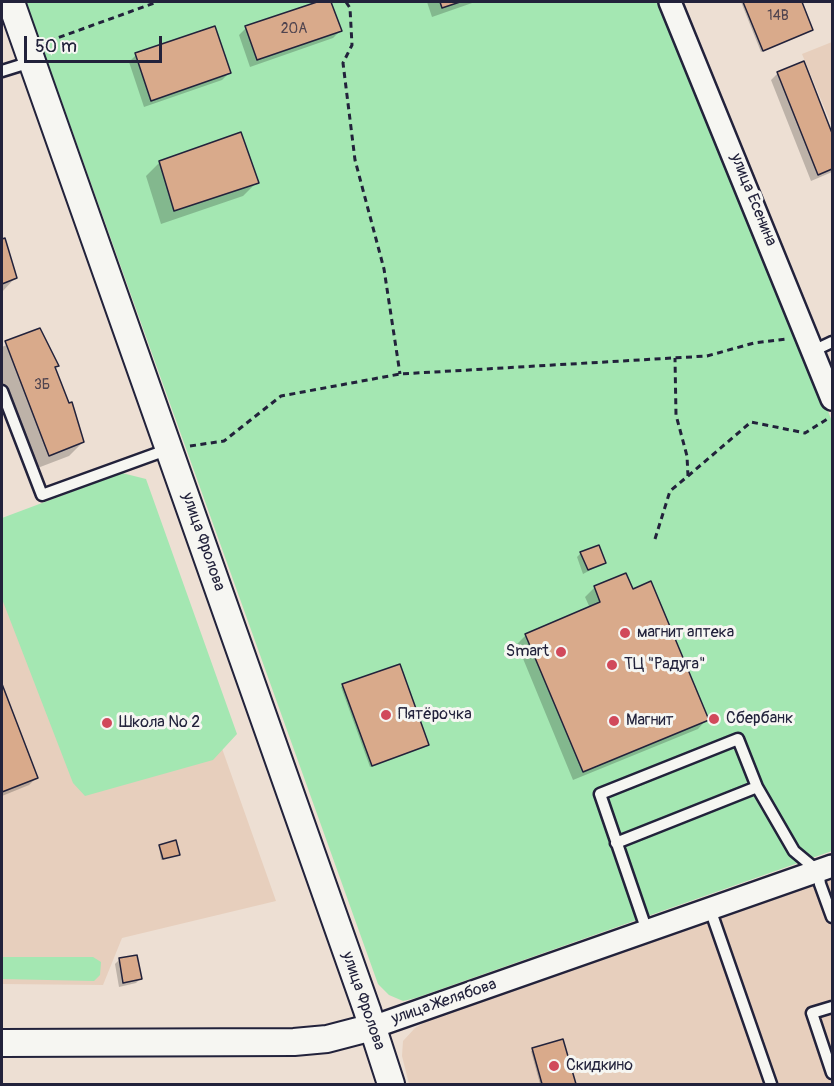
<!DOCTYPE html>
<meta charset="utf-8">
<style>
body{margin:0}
#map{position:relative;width:834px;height:1086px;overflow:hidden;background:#eddfd3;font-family:Pangolin,sans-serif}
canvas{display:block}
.frame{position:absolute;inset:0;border:3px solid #22223b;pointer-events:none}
.scale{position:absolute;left:24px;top:36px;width:138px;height:27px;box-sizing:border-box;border:3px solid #22223b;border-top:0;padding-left:8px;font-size:18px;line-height:21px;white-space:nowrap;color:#22223b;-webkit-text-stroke:4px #f6f6f2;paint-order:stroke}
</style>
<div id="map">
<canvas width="834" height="1086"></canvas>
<div class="frame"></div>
<div class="scale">50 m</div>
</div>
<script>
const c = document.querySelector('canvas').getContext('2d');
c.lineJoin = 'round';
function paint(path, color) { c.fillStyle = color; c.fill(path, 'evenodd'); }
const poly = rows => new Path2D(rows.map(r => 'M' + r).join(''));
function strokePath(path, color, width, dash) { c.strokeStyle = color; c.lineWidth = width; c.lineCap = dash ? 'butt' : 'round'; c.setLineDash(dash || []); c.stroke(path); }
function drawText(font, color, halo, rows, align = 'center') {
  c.font = font + ' Pangolin,sans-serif'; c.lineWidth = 6; c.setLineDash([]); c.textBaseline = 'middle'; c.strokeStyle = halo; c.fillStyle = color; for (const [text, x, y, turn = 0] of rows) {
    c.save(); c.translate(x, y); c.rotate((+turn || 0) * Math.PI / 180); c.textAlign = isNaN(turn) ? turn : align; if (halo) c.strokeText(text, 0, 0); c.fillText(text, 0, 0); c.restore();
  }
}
const built = poly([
 [832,42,832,126,802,54],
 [133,497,276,901,122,938,103,985,2,984,2,544],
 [832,879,832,1084,409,1084,402,1056,403,1041,415,1028,427,1021]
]);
const green = poly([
 [26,2,659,2,832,421,832,851,416,998,403,1001,389,995,378,984],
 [122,473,146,479,237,734,213,760,85,796,73,783,2,599,2,518],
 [2,957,93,957,101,962,100,975,94,981,2,979]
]);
const shadow = poly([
 [322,2,330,2,340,31,333,38,250,67,239,35,246,28],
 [427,2,475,2,432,17],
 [741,2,800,2,812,30,761,52],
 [136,55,229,73,222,80,144,107,129,62],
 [803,63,832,137,832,172,811,181,771,80,778,73],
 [160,162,257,182,243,196,161,224,146,176],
 [4,240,15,278,2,292,2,241],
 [39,330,57,366,54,369,83,442,69,456,35,469,2,382,2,347],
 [581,553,604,563,583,574,577,557],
 [626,575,707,719,698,729,573,780,517,644,526,635,590,608,585,597,594,588],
 [343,686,427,745,370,767,341,687],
 [2,688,36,778,29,785,2,796],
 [159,846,179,854,161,860],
 [119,960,140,979,136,983,119,987,115,964],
 [562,1041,574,1084,540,1084,531,1051]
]);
const building = poly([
 [317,2,331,2,342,31,257,60,245,26,317,2],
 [440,2,460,2,442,8,440,2],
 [743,2,802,2,813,30,763,51,743,2],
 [215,26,231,73,151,101,135,53,215,26],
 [804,61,832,133,832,169,818,175,777,72,804,61],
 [241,132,259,183,174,211,159,161,241,132],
 [5,238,17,278,2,284,2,239,5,238],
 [40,328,59,366,55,367,69,403,72,402,84,442,49,456,5,341,40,328],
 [599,545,606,563,588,570,580,552,599,545],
 [626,573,633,589,651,581,709,720,583,772,525,634,600,602,594,586,626,573],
 [400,664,429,745,372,766,342,684,400,664],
 [2,684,38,778,2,792,2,684],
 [176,840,180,855,163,859,159,845,176,840],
 [137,955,142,979,123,983,119,958,137,955],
 [563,1039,576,1084,542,1084,532,1048,563,1039]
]);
const path = poly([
 [346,2,350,8,352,45,343,63,355,160,384,269,400,374],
 [49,41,157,2],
 [190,446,224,441,281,396,400,374,707,356,754,343,786,339],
 [688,476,751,422,805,433,829,418],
 [655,539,670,491,688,476,687,456,676,415,675,358]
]);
const service = poly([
 [2,71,31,62],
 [813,351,832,342],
 [2,391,42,495,169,449],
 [616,843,757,787],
 [710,909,771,1084],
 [647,931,600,794,738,739,757,787,794,851,818,871,820,884,832,917],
 [832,1007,812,1013,832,1073]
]);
const minor = poly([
 [670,2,832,399],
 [373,1027,832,866]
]);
const tertiary = poly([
 [11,2,367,1010,391,1084],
 [2,1043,294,1042,327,1039,373,1027]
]);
const markers = [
 [625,633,6,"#d1495b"],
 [561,652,6,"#d1495b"],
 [612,665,6,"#d1495b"],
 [386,715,6,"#d1495b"],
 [714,719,6,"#d1495b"],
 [614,721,6,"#d1495b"],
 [107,723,6,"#d1495b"],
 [554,1066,6,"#d1495b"]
];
const numberNames = [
 ["14В",778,16],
 ["20А",294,29],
 ["3Б",42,385]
];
const streetNames = [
 ["улица Есенина",753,200,68],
 ["улица Фролова",203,542,71],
 ["улица Фролова",363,1001,71],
 ["улица Желябова",444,1002,-19]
];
const poiNames = [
 ["магнит аптека",637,633],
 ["Smart",549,652,"right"],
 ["ТЦ \"Радуга\"",624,665],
 ["Пятёрочка",398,715],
 ["Сбербанк",726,719],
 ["Магнит",626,721],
 ["Школа № 2",119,723],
 ["Скидкино",566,1066]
];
paint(built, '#e7cfbd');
paint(green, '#a4e7b2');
paint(shadow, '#0003');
paint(building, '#d9aa8b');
strokePath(building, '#22223b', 1.5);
strokePath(service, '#22223b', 15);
strokePath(minor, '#22223b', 26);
strokePath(tertiary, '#22223b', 30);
strokePath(path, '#22223b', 3, [6, 4.5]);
strokePath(service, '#f6f6f2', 10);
strokePath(minor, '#f6f6f2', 21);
strokePath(tertiary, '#f6f6f2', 26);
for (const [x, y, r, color] of markers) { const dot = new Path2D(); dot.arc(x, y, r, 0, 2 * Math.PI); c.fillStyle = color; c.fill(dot); strokePath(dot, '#f6f6f2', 2); }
drawText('14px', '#50444f', null, numberNames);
drawText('16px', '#22223b', '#f6f6f2', streetNames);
drawText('16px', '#22223b', '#f6f6f2', poiNames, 'left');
</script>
